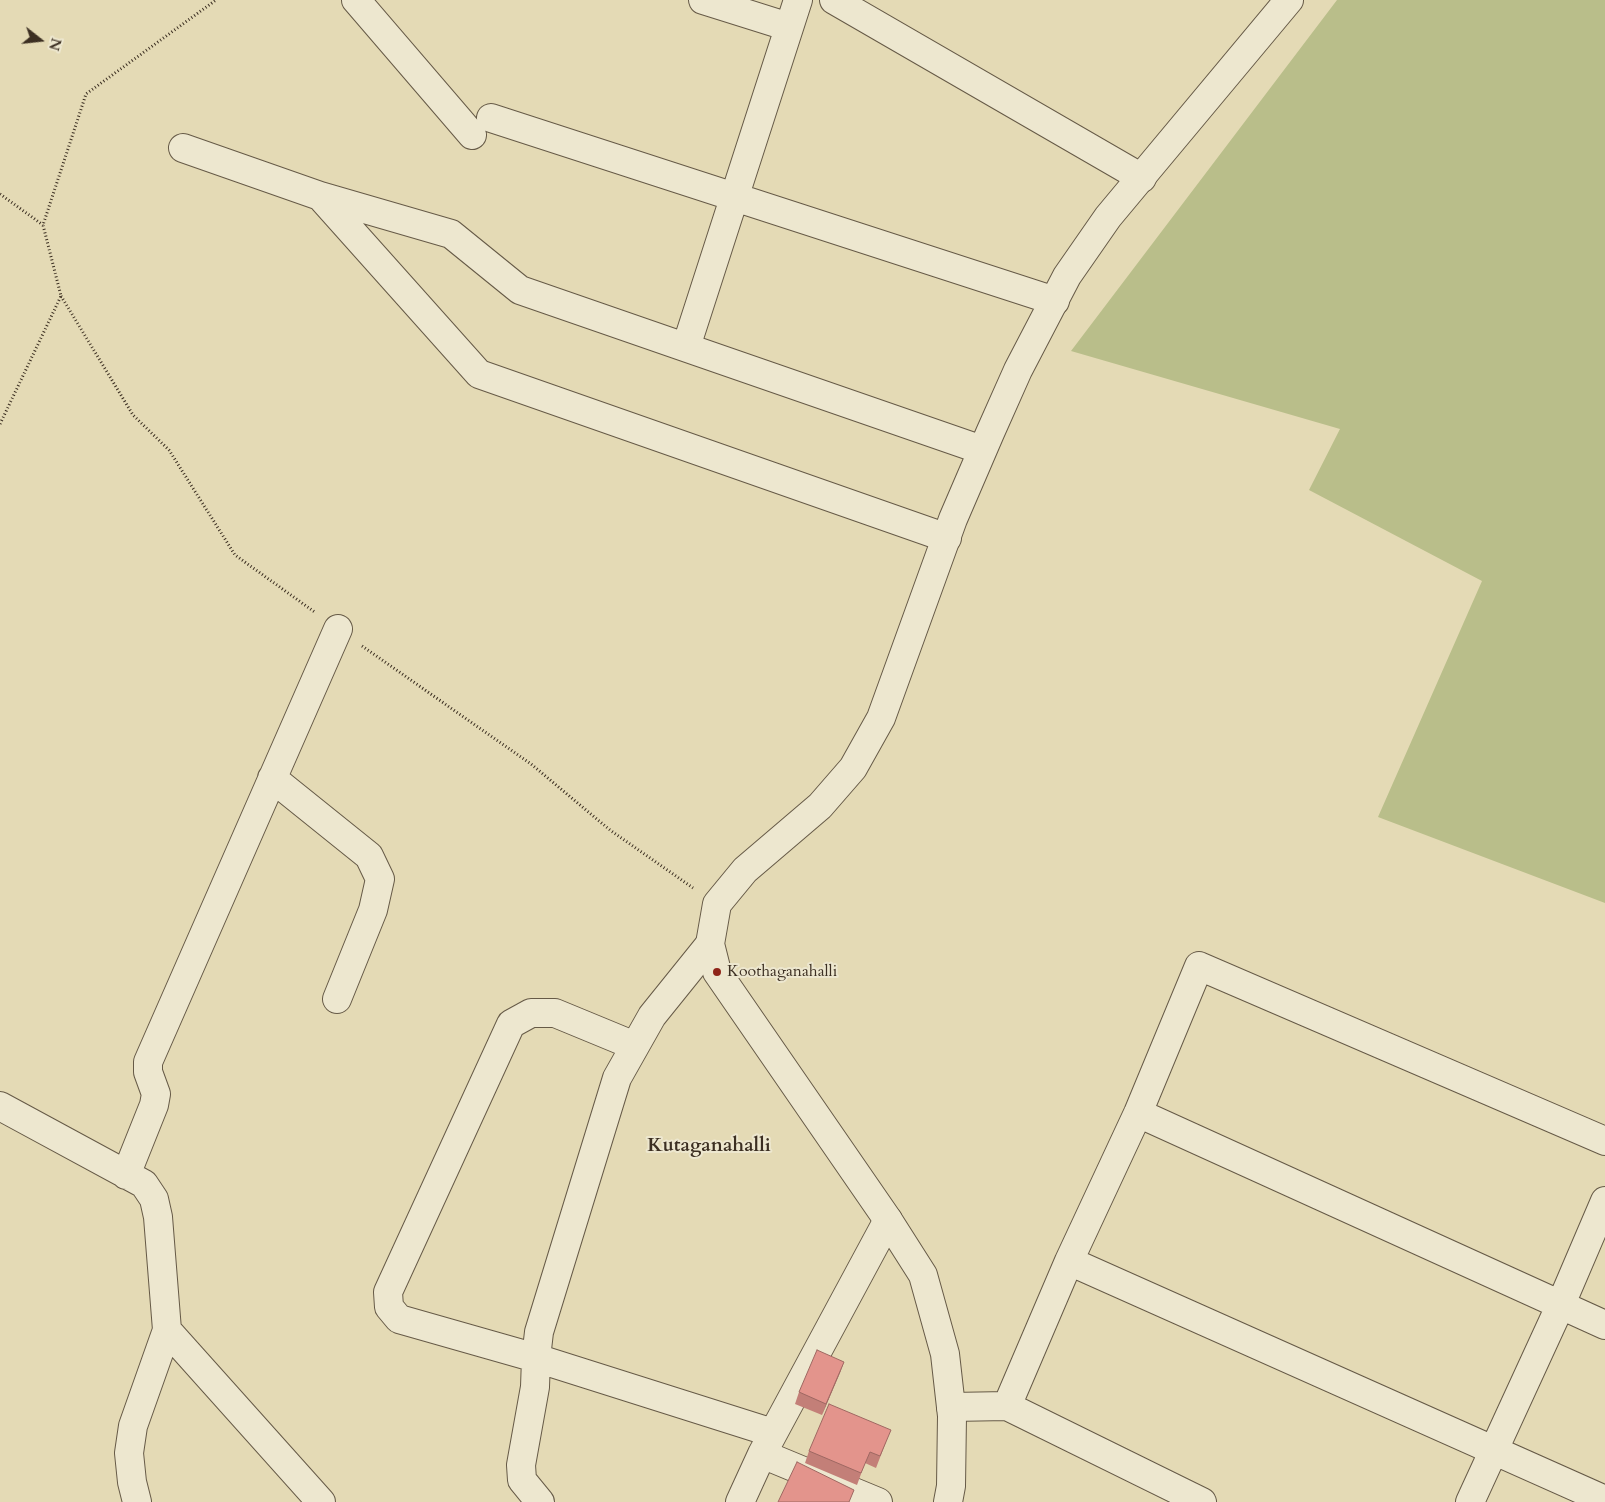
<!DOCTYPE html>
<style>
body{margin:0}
#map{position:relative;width:1605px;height:1502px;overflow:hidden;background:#e4dab5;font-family:Cardo,serif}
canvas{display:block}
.north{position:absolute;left:15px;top:15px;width:50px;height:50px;-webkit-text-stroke:4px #ede7cf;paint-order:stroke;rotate:106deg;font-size:14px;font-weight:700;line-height:20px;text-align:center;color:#3c2f22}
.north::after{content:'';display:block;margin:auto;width:18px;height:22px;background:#3c2f22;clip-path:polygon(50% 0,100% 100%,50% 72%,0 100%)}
</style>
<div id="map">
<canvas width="1605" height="1502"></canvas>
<div class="north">N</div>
</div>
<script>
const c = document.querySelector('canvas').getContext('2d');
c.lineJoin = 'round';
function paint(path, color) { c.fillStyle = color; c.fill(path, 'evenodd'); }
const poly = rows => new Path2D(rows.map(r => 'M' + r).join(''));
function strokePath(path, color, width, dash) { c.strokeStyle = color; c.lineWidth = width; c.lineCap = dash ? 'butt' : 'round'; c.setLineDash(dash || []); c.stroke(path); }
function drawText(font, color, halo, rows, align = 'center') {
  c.font = font + ' Cardo,serif'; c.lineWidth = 4; c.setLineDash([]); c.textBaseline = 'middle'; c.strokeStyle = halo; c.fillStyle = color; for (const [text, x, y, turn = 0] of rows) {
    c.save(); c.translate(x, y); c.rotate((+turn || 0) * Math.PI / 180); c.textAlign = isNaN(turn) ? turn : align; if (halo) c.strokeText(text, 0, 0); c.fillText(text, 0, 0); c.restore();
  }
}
const green = poly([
 [1337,0,1605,0,1605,903,1378,817,1482,581,1309,490,1340,429,1071,351]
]);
const path = poly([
 [0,194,43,225],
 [61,296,133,415,169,450,235,555,316,613],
 [0,424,61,296,43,225,86,94,216,0],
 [362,646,531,764,610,830,693,888]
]);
const minor = poly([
 [356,0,472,135],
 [703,0,789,27],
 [834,0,1142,178],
 [491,118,1055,301],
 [183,148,320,196,479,374,947,538],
 [320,196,451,234,520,290,982,450],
 [686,347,798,0],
 [272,778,369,856,380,879,373,910,337,999],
 [635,1046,555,1013,531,1013,511,1024,388,1292,389,1307,399,1319,536,1358,773,1433],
 [0,1106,144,1184,154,1199,158,1217,167,1330,133,1426,129,1453,132,1482,137,1502],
 [1138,1113,1605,1325],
 [126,1175,154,1105,156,1094,148,1072,148,1062,338,629],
 [1069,1261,1605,1500],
 [167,1330,321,1502],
 [1007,1406,1069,1261,1138,1113,1199,966,1605,1141],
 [951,1407,1007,1406,1202,1502],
 [762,1454,878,1502],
 [540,1502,522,1480,521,1465,535,1387,536,1358,539,1332,617,1078,652,1016,710,944],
 [740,1502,762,1454,888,1220],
 [1470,1502,1561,1304,1605,1201]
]);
const tertiary = poly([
 [948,1502,951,1486,952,1416,945,1354,923,1275,888,1220,717,972,710,944,717,904,745,870,820,806,853,768,881,718,953,519,990,433,1018,370,1067,276,1108,217,1289,0]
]);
const wall = poly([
 [844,1362,822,1415,795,1404,799,1392],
 [886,1442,876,1468,865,1463,857,1485,805,1463,809,1451]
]);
const shadedWall = poly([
 [844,1362,840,1373,822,1415,826,1404]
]);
const building = poly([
 [817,1350,844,1362,826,1404,799,1392,817,1350],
 [829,1404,891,1430,880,1456,870,1452,861,1473,809,1451,829,1404],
 [797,1462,854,1490,849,1502,778,1502,797,1462]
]);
const markers = [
 [717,972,5,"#8f2418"]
];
const poiNames = [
 ["Koothaganahalli",727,972]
];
const quarterNames = [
 ["Kutaganahalli",709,1147]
];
paint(green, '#b9be8a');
strokePath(minor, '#665a47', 30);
strokePath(tertiary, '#665a47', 30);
strokePath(path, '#3c2f22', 3, [1, 2.5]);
strokePath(minor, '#ede7cf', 28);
strokePath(tertiary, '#ede7cf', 28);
paint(wall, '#c37f78');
paint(shadedWall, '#9f6862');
paint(building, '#e3948c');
strokePath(building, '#9f6862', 1);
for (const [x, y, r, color] of markers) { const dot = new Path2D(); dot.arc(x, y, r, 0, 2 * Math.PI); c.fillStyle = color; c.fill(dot); strokePath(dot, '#ede7cf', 2); }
drawText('16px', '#3c2f22', '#ede7cf', poiNames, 'left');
drawText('bold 19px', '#3c2f22', '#ede7cf', quarterNames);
</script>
